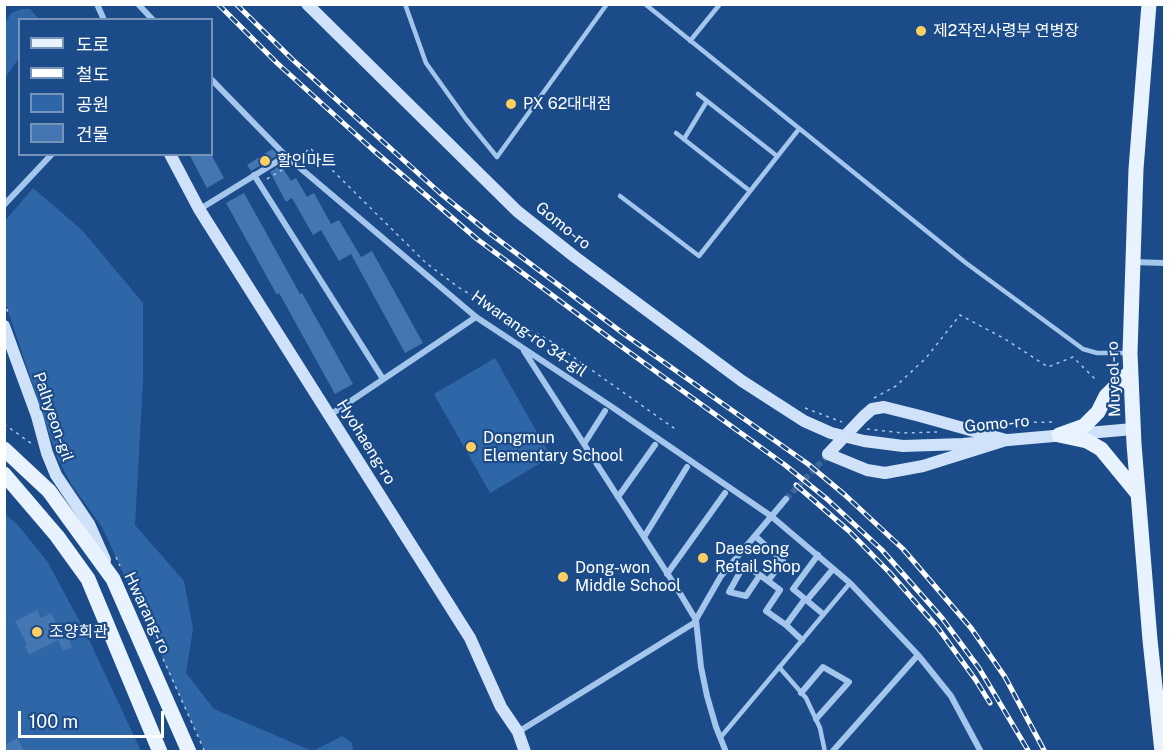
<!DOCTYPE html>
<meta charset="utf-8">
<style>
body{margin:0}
#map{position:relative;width:1169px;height:756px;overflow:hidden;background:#1b4c89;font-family:"Public Sans","Noto Sans KR",sans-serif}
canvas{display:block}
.frame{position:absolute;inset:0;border:6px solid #fff;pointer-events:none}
.legend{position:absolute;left:18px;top:18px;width:195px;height:138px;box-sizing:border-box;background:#1b4c89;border:2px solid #7694b8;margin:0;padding:8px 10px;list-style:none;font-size:18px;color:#fff}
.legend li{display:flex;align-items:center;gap:12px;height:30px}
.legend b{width:30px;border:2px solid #7694b8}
.scale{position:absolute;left:18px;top:711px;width:146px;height:27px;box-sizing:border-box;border:3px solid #fff;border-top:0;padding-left:8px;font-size:18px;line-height:21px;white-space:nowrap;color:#fff;-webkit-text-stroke:4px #1b4c89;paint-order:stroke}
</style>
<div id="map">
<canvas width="1169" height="756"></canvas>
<div class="frame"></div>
<ul class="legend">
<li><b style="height:8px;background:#e9f2ff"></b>도로</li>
<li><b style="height:8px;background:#fff"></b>철도</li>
<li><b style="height:16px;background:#2e66a7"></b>공원</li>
<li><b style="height:16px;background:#4376b2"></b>건물</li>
</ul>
<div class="scale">100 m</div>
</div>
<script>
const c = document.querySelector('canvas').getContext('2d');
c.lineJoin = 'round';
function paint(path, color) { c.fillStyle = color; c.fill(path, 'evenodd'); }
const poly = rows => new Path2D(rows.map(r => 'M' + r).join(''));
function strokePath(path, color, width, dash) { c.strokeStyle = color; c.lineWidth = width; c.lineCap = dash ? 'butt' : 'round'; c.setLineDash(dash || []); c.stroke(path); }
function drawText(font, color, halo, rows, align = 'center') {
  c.font = font + ' "Public Sans","Noto Sans KR",sans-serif'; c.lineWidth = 4.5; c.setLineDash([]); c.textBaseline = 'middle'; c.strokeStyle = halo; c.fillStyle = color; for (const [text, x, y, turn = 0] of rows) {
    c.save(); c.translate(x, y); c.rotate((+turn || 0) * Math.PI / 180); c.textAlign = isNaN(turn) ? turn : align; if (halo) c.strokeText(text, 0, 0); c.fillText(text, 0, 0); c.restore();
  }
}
const green = poly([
 [21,9,30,9,39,19,20,20,19,58,5,78,5,23,11,13],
 [33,188,82,230,143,303,143,380,135,525,184,581,193,629,186,673,214,709,312,751,205,751,102,527,71,484,57,457,5,302,4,222],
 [495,358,551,457,490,493,434,394],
 [4,513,17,524,47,561,85,631,141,751,5,751],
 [342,736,352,743,353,751,313,751]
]);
const building = poly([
 [272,149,278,155,251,171,247,165],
 [189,154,211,154,224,178,207,188],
 [281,165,291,181,296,178,307,197,314,193,331,224,339,220,361,257,372,251,423,343,405,353,351,254,339,261,321,230,313,235,292,198,286,202,270,172],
 [244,193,300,294,302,293,353,384,335,394,279,293,277,295,226,203],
 [37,610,41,618,51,613,62,634,66,632,72,647,63,651,58,640,29,655,25,646,27,645,15,621],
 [17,738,25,752,4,752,4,745]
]);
const streetTunnel = poly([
 [786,499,825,458]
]);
const path = poly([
 [300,157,310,148,426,263,458,287,506,316,552,342,678,431],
 [267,179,287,167],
 [4,302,9,315],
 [874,398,896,386,926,358,960,315,1005,339,1048,367,1073,357,1097,381],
 [805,408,842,422],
 [989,423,1056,422],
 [4,424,32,444],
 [867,429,903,433,937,432],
 [116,557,120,566],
 [160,652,205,752]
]);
const lane = poly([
 [405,4,426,63,466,119,497,157,607,4],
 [645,4,966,263,1083,349,1097,353,1127,353],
 [690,41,720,4],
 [698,94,777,156],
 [676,133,750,191],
 [684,139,707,101],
 [620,196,699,256,799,129],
 [779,667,806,698,820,728,825,752],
 [720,738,850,583]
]);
const street = poly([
 [97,4,104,20],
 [138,4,153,20],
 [212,80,286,156,476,317,612,407,771,516,850,583,918,655,951,696,981,752],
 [254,175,383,379],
 [4,205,52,154],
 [200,209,286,156],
 [1132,262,1164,263],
 [524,351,678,590,696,620,701,667,707,696,716,727,726,752],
 [330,415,476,317],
 [584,444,605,411],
 [618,497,655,445],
 [755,536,783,561,768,581],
 [644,537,687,467],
 [818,555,793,589,823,614],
 [667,574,725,493],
 [760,575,744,565,729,592,746,596,760,575,780,590,766,611,786,625],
 [807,600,833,569],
 [802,640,786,625,805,599],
 [801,693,823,667,849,682,816,719],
 [518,732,694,623,721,576,786,499],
 [832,752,918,655]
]);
const secondary = poly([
 [307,4,517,211,575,257,742,381,804,421,831,433,864,441,903,446,963,444,1133,429],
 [170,154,199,209,470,638,501,707,518,732,525,752],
 [4,326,37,416,47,453,56,475,89,524,105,560],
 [884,407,920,416,1006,440,923,466,885,473,867,470,828,454,863,417,872,409,884,407]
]);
const primary = poly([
 [1149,4,1136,169,1130,353,1134,444,1150,640,1162,752],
 [1059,435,1087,441,1101,449,1138,494],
 [1059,435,1084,426,1098,412,1106,396,1130,372],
 [4,449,49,491,113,579,189,752],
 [4,474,57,536,88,579,160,752]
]);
const rail = poly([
 [218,4,277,63,372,149,477,239,611,339,785,465,827,499,882,550,942,618,979,668,1029,752],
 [236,4,292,59,327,91,440,193,488,232,624,334,808,464,845,495,903,549,971,628,1005,677,1045,752],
 [796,485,849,531,890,573,938,628,975,679,990,703]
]);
const markers = [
 [921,31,6,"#fecf60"],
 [511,104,6,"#fecf60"],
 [265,161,6,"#fecf60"],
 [471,447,6,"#fecf60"],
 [703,558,6,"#fecf60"],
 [563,577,6,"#fecf60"],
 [37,632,6,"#fecf60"]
];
const poiNames = [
 ["제2작전사령부 연병장",933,31],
 ["PX 62대대점",523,104],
 ["할인마트",277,161],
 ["Dongmun",483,438],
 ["Elementary School",483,456],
 ["Daeseong",715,549],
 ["Retail Shop",715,567],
 ["Dong-won",575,568],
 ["Middle School",575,586],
 ["조양회관",49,632]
];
const streetNames = [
 ["Gomo-ro",563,226,39],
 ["Hwarang-ro 34-gil",529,334,35],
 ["Muyeol-ro",1114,379,-92],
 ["Palhyeon-gil",53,417,71],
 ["Gomo-ro",997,424,-5],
 ["Hyohaeng-ro",366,442,58],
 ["Hwarang-ro",147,613,65]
];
paint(green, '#2e66a7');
paint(building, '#4376b2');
strokePath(streetTunnel, '#3d679b', 6, [6, 3]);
strokePath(path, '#a4c5ec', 1.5, [3, 4.5]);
strokePath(lane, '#a4c5ec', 4.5);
strokePath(street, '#a4c5ec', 6);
strokePath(secondary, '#d0e2f9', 12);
strokePath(primary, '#e9f2ff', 15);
strokePath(rail, '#fff', 5);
strokePath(rail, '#1b4c89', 3, [9]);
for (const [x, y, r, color] of markers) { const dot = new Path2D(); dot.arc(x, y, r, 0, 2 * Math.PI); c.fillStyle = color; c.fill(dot); strokePath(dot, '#1b4c89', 2); }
drawText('16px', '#fff', '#1b4c89', poiNames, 'left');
drawText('16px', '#fff', '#1b4c89', streetNames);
</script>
